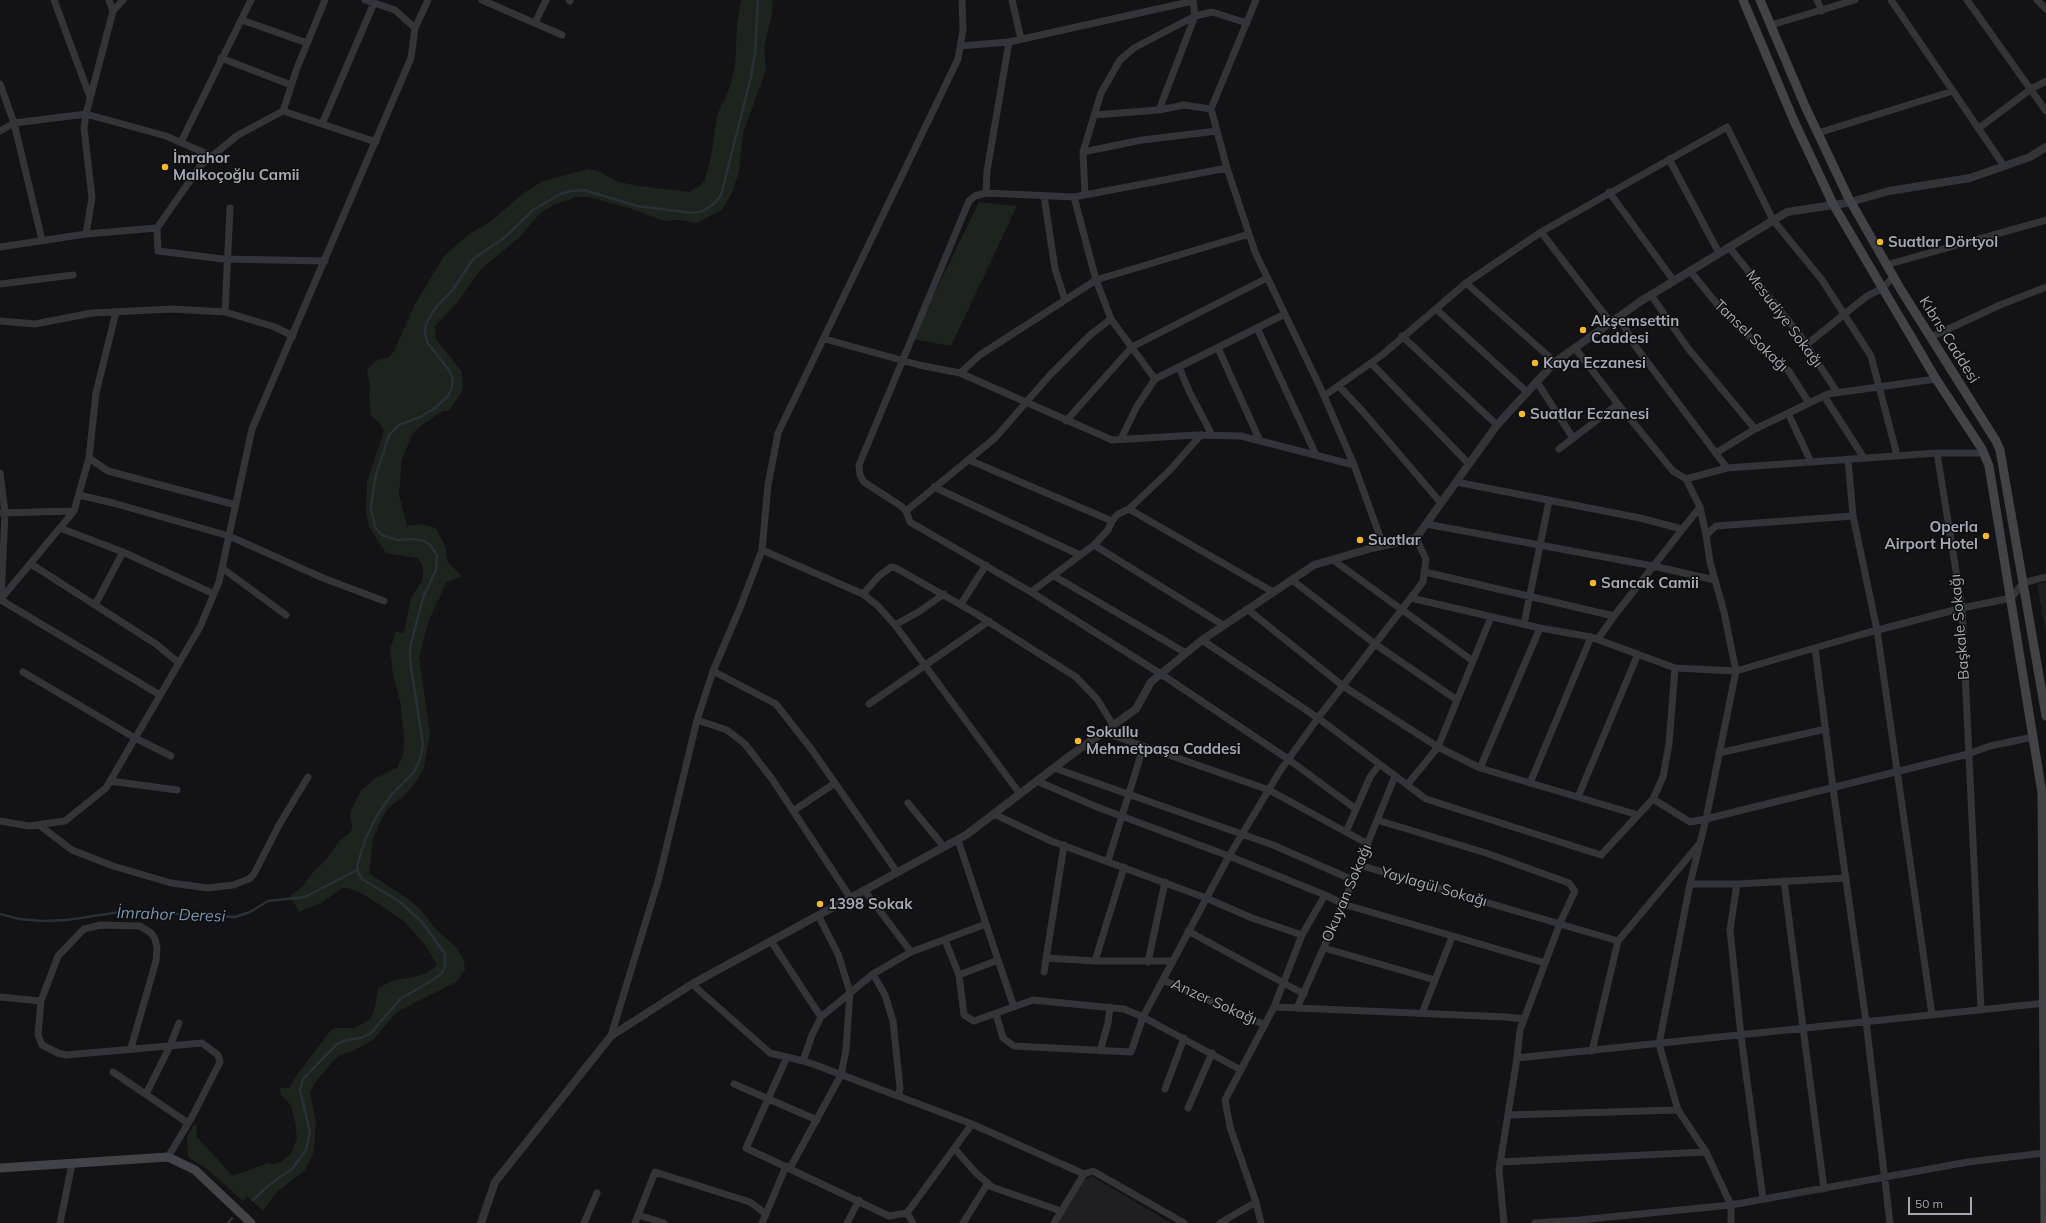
<!DOCTYPE html>
<meta charset="utf-8">
<style>
body{margin:0}
#map{position:relative;width:2046px;height:1223px;overflow:hidden;background:#131214;font-family:Mulish,sans-serif}
canvas{display:block}
.scale{position:absolute;left:1908px;top:1197px;width:64px;height:18px;box-sizing:border-box;border:2px solid #a4a8b5;border-top:0;padding-left:5px;font-size:12px;line-height:14px;white-space:nowrap;color:#a4a8b5;-webkit-text-stroke:3px #0e0e0f;paint-order:stroke}
</style>
<div id="map">
<canvas width="2046" height="1223"></canvas>
<div class="scale">50 m</div>
</div>
<script>
const c = document.querySelector('canvas').getContext('2d');
c.lineJoin = 'round';
function paint(path, color) { c.fillStyle = color; c.fill(path, 'evenodd'); }
const poly = rows => new Path2D(rows.map(r => 'M' + r).join(''));
function strokePath(path, color, width, dash) { c.strokeStyle = color; c.lineWidth = width; c.lineCap = dash ? 'butt' : 'round'; c.setLineDash(dash || []); c.stroke(path); }
function drawText(font, color, halo, rows, align = 'center') {
  c.font = font + ' Mulish,sans-serif'; c.lineWidth = 3; c.setLineDash([]); c.textBaseline = 'middle'; c.strokeStyle = halo; c.fillStyle = color; for (const [text, x, y, turn = 0] of rows) {
    c.save(); c.translate(x, y); c.rotate((+turn || 0) * Math.PI / 180); c.textAlign = isNaN(turn) ? turn : align; if (halo) c.strokeText(text, 0, 0); c.fillText(text, 0, 0); c.restore();
  }
}
const built = poly([
 [2046,582,2046,634,2037,584],
 [1091,1176,1171,1223,1058,1223,1083,1181]
]);
const green = poly([
 [741,0,773,0,772,14,764,48,766,70,743,133,739,171,732,193,722,210,697,223,677,220,664,221,632,209,589,197,576,197,554,205,543,211,531,223,521,236,480,270,456,304,435,326,436,339,462,372,463,389,449,411,443,411,438,414,419,427,412,434,402,459,399,495,407,526,421,524,436,528,445,546,448,562,462,576,446,583,429,620,419,657,430,733,424,768,416,782,403,797,389,807,382,818,373,839,369,873,411,901,421,910,436,929,456,947,464,960,465,970,456,982,397,1012,373,1040,353,1051,340,1055,333,1061,314,1084,310,1093,316,1122,314,1153,304,1171,277,1192,263,1211,247,1196,243,1201,207,1169,188,1157,187,1137,194,1124,197,1126,196,1136,232,1175,238,1174,268,1163,274,1164,280,1162,291,1154,297,1138,295,1121,290,1104,281,1095,280,1088,289,1088,296,1076,331,1030,338,1028,354,1028,369,1020,374,1012,378,988,394,980,414,977,426,973,435,967,436,963,425,945,404,921,365,895,348,888,342,888,321,903,299,912,290,896,303,886,312,873,325,861,340,840,351,832,352,825,350,813,361,790,376,778,397,768,403,755,404,738,400,701,393,674,390,649,396,632,404,633,411,598,423,579,423,570,422,564,417,558,386,553,369,527,366,511,367,482,384,431,381,425,371,415,369,398,370,384,367,374,368,368,376,361,389,357,394,351,415,304,444,256,469,234,490,222,525,192,543,181,588,169,598,171,619,182,639,186,689,192,701,185,705,180,712,151,717,115,729,90,735,67,737,25],
 [979,202,1017,206,951,346,912,339]
]);
const stream = poly([
 [0,914,19,919,42,921,67,920,120,912,161,913,235,917,250,912,268,901,305,897,357,870],
 [253,1200,269,1185,293,1168,306,1150,310,1132,300,1090,303,1079,337,1044,347,1040,361,1038,371,1033,400,999,433,980,442,973,445,967,445,954,422,922,400,902,362,879,359,874,357,866,365,840,376,817,391,795,414,772,420,759,423,745,410,660,410,647,423,598,436,570,437,556,431,546,424,541,413,539,397,540,382,535,375,527,371,508,375,478,389,435,399,425,418,418,434,409,448,396,452,388,453,379,449,370,427,342,425,333,426,324,436,307,452,291,473,259,504,238,533,210,560,194,571,191,584,190,637,206,693,213,703,211,715,203,721,195,751,77,755,53,758,0],
 [228,1223,232,1218]
]);
const minor = poly([
 [54,0,90,97],
 [109,0,113,11],
 [325,0,297,68,283,111,376,142],
 [365,0,395,10,415,28],
 [482,0,562,35],
 [569,0,570,1],
 [1012,0,1021,39],
 [1256,0,1211,109,1227,168,1255,252,1321,389,1354,465,1383,545],
 [1817,0,1822,11],
 [1891,0,2004,166],
 [1967,0,2046,111],
 [2037,0,2046,9],
 [242,20,307,43],
 [535,23,546,0],
 [1771,25,1855,0],
 [1009,42,987,171,986,193,1074,197,1227,168],
 [960,46,1009,42,1193,1],
 [221,58,291,85],
 [0,84,14,123,42,240],
 [1159,110,1195,16,1193,0],
 [283,111,238,135,201,165,157,228,158,251,223,259,325,261],
 [1094,115,1159,110,1184,105,1211,109],
 [322,124,374,3],
 [1979,128,2031,89,2046,81],
 [0,131,14,123,86,114,166,136,212,156],
 [1818,133,1953,91],
 [181,142,251,0],
 [1083,152,1142,140,1217,131],
 [1669,159,1719,253],
 [1609,192,1674,281],
 [986,193,975,196,969,201,859,465,860,475,864,482,901,506,906,511,910,522,1031,592,1161,674,1288,759,1356,809],
 [1085,195,1083,152,1101,93,1120,60,1134,48,1195,16,1212,12,1247,23],
 [1044,196,1055,269,1065,300],
 [1074,197,1096,280,1111,319,1155,379],
 [1541,232,1611,323],
 [86,234,92,198,84,128,86,114,113,11,123,0],
 [1249,234,1096,280,980,355,960,373,1112,440,1196,435,1241,436,1354,465],
 [0,247,86,234,157,228],
 [1729,247,1799,334,1837,392],
 [1886,265,2046,220],
 [1690,271,1717,304,1763,351,1788,370,1809,403],
 [1466,283,1555,362],
 [0,284,73,275],
 [1651,295,1687,347,1755,429],
 [1436,309,1527,392],
 [225,312,230,208],
 [1619,317,1636,347,1727,468,1937,453,1984,453],
 [0,321,35,324,92,313,172,309,225,312,275,327,293,336],
 [1257,328,1316,455],
 [1402,336,1497,425],
 [1931,337,2000,305,2046,287],
 [825,339,919,365,960,373],
 [1806,345,1867,296,1883,288,1893,277],
 [1218,348,1260,441],
 [1575,348,1618,404,1673,471,1686,479],
 [1371,363,1469,464],
 [1179,367,1189,391,1212,435],
 [1537,382,1573,438],
 [1339,386,1365,414,1441,503],
 [1324,396,1382,355,1466,283,1541,232,1727,127,1773,220,1822,280,1871,356,1897,455],
 [1824,396,1864,458],
 [1788,413,1811,462],
 [1066,421,1132,347,1267,278],
 [1121,439,1137,406,1155,379,1285,314],
 [1559,449,1618,404],
 [1716,453,1755,429,1828,394,1936,379],
 [1937,453,1962,608,1981,1010],
 [89,458,108,471,236,505],
 [1848,459,1853,516,1877,630,1932,1015],
 [969,460,1112,521],
 [0,473,5,513,1,600,160,695],
 [1456,482,1640,518,1682,529],
 [934,487,1080,555],
 [79,495,113,503,229,536,323,578,384,601],
 [1129,509,1273,592],
 [906,511,995,438,1050,375,1090,335,1111,319],
 [0,513,74,511],
 [1426,524,1653,566,1715,580],
 [60,528,123,552,214,594],
 [1706,535,1700,507,1686,479,1727,468],
 [1094,545,1223,625],
 [762,550,863,594,878,606,895,625,1020,794],
 [1333,560,1473,661],
 [31,564,156,644,179,663],
 [222,568,286,615],
 [1425,572,1614,616],
 [1054,576,1186,653],
 [1292,580,1375,644,1457,700],
 [1031,592,1094,545,1108,530,1112,521,1118,514,1129,509,1169,471,1201,435],
 [863,594,879,576,891,567,896,568,975,613,1076,677,1097,699,1113,725],
 [1411,598,1540,628,1591,637,1675,668,1736,671,1859,635,1962,608,2011,598,2023,583,2046,577],
 [0,600,74,511,89,458,96,393,116,312],
 [961,604,986,565],
 [95,605,123,552],
 [1247,609,1343,686,1438,747,1480,768,1638,815],
 [1524,624,1549,501],
 [895,625,920,611,944,594],
 [1598,639,1614,616,1700,507],
 [1202,640,1318,718,1426,799,1601,855,1653,799,1663,777,1669,744,1675,668],
 [1815,648,1833,788,1866,1021,1890,1223],
 [713,671,776,704,812,750,897,872],
 [23,672,135,738,171,756],
 [869,704,989,621],
 [697,720,727,730,745,744,772,779,850,897],
 [1103,732,1269,790,1368,844],
 [1719,753,1826,729],
 [1054,768,1273,845,1353,880],
 [1480,768,1540,628],
 [110,781,177,790],
 [1037,781,1097,807,1229,856,1325,895,1343,904,1545,963],
 [1530,783,1591,637],
 [1407,785,1438,747,1491,617],
 [1578,797,1638,654],
 [1653,799,1690,822,1706,819,1736,671,1724,612,1710,562,1706,535,1716,526,1853,516],
 [908,803,944,847],
 [793,811,835,783],
 [994,814,1051,841,1206,898,1252,918,1302,935],
 [1377,820,1486,853,1569,883,1575,891,1560,923,1520,1030,1517,1058,1499,1170,1504,1223],
 [0,821,29,826,65,821,106,788,200,627,219,582,252,429,411,58,415,28,428,0],
 [39,825,72,850,113,866,171,883,208,888,233,885,249,879,254,874,279,825,308,777],
 [1346,832,1370,777,1379,765],
 [958,840,998,960,959,975],
 [1108,861,1143,748],
 [1359,865,1618,941],
 [1784,881,1824,1189],
 [1690,884,1737,884,1846,878],
 [1737,884,1730,930,1741,1036,1763,1199],
 [864,890,911,952],
 [1188,931,1304,994],
 [945,940,959,975,964,1015,974,1021,1033,1000,1124,1009,1143,1017,1131,1052,1014,1046,1003,1038,996,1014],
 [771,941,821,1017],
 [1324,948,1435,980],
 [1046,958,1095,961,1172,961],
 [998,960,1014,1007],
 [1095,961,1124,867],
 [1148,962,1165,882],
 [1044,972,1064,845],
 [873,974,885,995,893,1021,900,1088,899,1095],
 [1163,980,1265,1025],
 [692,984,770,1053,787,1057,803,1061,813,1064,972,1124,907,1213,889,1216,746,1148,787,1057],
 [0,997,41,1001],
 [1274,1007,1506,1017,1524,1019],
 [1297,1008,1343,904,1395,776],
 [1422,1013,1452,937],
 [611,1036,659,878,697,720,713,671,740,608,762,550,768,485,778,433,958,59,963,30,962,0],
 [131,1048,156,961,157,948,155,939,151,933,140,926,101,925,84,929,58,956,41,1001,38,1035,42,1045,58,1053,66,1055,202,1043,218,1055,220,1062,192,1117,168,1157],
 [1100,1051,1108,1023,1110,1007],
 [1592,1051,1618,941,1700,843],
 [1517,1058,2046,1003],
 [803,1061,812,1035,821,1017,873,974,911,952,986,924],
 [1241,1070,1143,1017,1229,856,1280,771,1318,718,1423,582,1426,559,1416,538],
 [113,1072,188,1123],
 [734,1084,817,1120],
 [1165,1089,1184,1038],
 [146,1094,170,1046,179,1023],
 [1188,1108,1212,1053],
 [1508,1115,1678,1110],
 [972,1124,1084,1174],
 [955,1149,975,1172,992,1187,1061,1211],
 [1500,1162,1706,1152],
 [790,1168,841,1075,846,1050,850,992,838,954,818,915],
 [907,1213,913,1223],
 [766,1214,786,1166],
 [638,1215,664,1223],
 [60,1223,72,1164],
 [584,1223,597,1193],
 [635,1223,655,1172,750,1202,766,1214,762,1223],
 [847,1223,859,1200],
 [963,1223,988,1183],
 [1054,1223,1084,1174,1093,1171,1184,1223],
 [1220,1223,1256,1202],
 [1261,1223,1256,1202,1230,1127,1225,1100,1274,1007,1302,935,1325,895],
 [1535,1223,1579,1220,1731,1205,1968,1162,2044,1153],
 [1731,1223,1731,1205,1706,1152,1678,1110,1659,1044,1690,884,1706,819,1968,754,1990,746,2033,737]
]);
const tertiary = poly([
 [481,1223,495,1182,611,1036,692,984,966,835,1071,755,1136,709,1151,682,1202,640,1314,565,1372,548,1416,538,1497,425,1555,362,1641,301,1787,212,1847,203,1889,191,1970,178,2030,157,2046,147]
]);
const secondary = poly([
 [1743,0,1794,121,1833,204,1936,379,1982,449,1989,466,2042,793,2045,1223],
 [1760,0,1805,106,1848,197,1901,290,1996,441,2000,450,2046,716],
 [0,1168,168,1157,195,1170,251,1223]
]);
const markers = [
 [165,167,4,"#f5b82a"],
 [1880,242,4,"#f5b82a"],
 [1583,330,4,"#f5b82a"],
 [1535,363,4,"#f5b82a"],
 [1522,414,4,"#f5b82a"],
 [1986,536,4,"#f5b82a"],
 [1360,540,4,"#f5b82a"],
 [1593,583,4,"#f5b82a"],
 [1078,741,4,"#f5b82a"],
 [820,904,4,"#f5b82a"]
];
const poiNames = [
 ["İmrahor",173,158],
 ["Malkoçoğlu Camii",173,175],
 ["Suatlar Dörtyol",1888,242],
 ["Akşemsettin",1591,321],
 ["Caddesi",1591,338],
 ["Kaya Eczanesi",1543,363],
 ["Suatlar Eczanesi",1530,414],
 ["Operla",1978,527,"right"],
 ["Airport Hotel",1978,544,"right"],
 ["Suatlar",1368,540],
 ["Sancak Camii",1601,583],
 ["Sokullu",1086,732],
 ["Mehmetpaşa Caddesi",1086,749],
 ["1398 Sokak",828,904]
];
const streetNames = [
 ["Mesudiye Sokağı",1784,319,53],
 ["Tansel Sokağı",1751,336,44],
 ["Kıbrıs Caddesi",1949,340,58],
 ["Başkale Sokağı",1960,627,-95],
 ["Yaylagül Sokağı",1434,887,16],
 ["Okuyan Sokağı",1347,893,-67],
 ["Anzer Sokağı",1214,1002,24]
];
const waterNames = [
 ["İmrahor Deresi",171,915,2]
];
paint(built, '#1f1e21');
paint(green, '#1d241e');
strokePath(stream, '#293138', 2.5);
strokePath(minor, '#333439', 7);
strokePath(tertiary, '#333439', 8);
strokePath(secondary, '#414349', 9);
for (const [x, y, r, color] of markers) { const dot = new Path2D(); dot.arc(x, y, r, 0, 2 * Math.PI); c.fillStyle = color; c.fill(dot); strokePath(dot, '#0e0e0f', 1.5); }
drawText('bold 15px', '#a4a8b5', '#0e0e0f', poiNames, 'left');
drawText('15px', '#a4a8b5', '#0e0e0f', streetNames);
drawText('italic 16px', '#7995b1', '#0e0e0f', waterNames);
</script>
